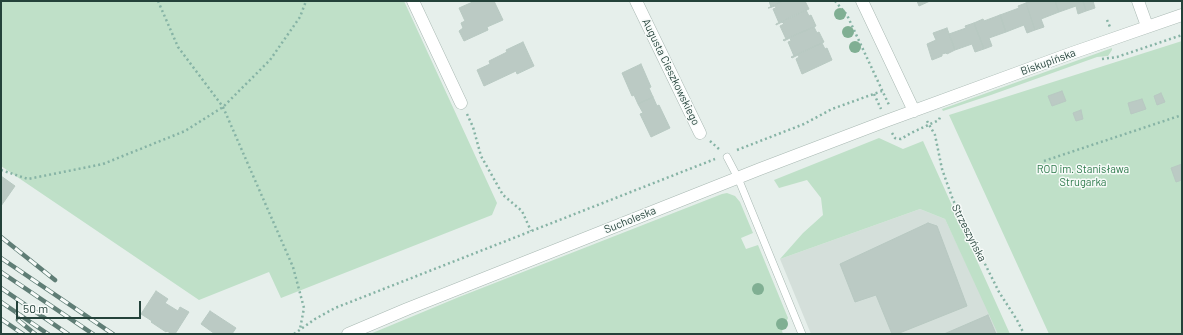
<!DOCTYPE html>
<meta charset="utf-8">
<style>
body{margin:0}
#map{position:relative;width:1183px;height:335px;overflow:hidden;background:#e6efeb;font-family:Barlow,sans-serif}
canvas{display:block}
.frame{position:absolute;inset:0;border:2px solid #24423a;pointer-events:none}
.scale{position:absolute;left:16px;top:301px;width:125px;height:18px;box-sizing:border-box;border:2px solid #24423a;border-top:0;padding-left:5px;font-size:12px;line-height:14px;white-space:nowrap;color:#24423a;-webkit-text-stroke:3px #f7fbf9;paint-order:stroke}
</style>
<div id="map">
<canvas width="1183" height="335"></canvas>
<div class="frame"></div>
<div class="scale">50 m</div>
</div>
<script>
const c = document.querySelector('canvas').getContext('2d');
c.lineJoin = 'round';
function paint(path, color) { c.fillStyle = color; c.fill(path, 'evenodd'); }
const poly = rows => new Path2D(rows.map(r => 'M' + r).join(''));
function strokePath(path, color, width, dash) { c.strokeStyle = color; c.lineWidth = width; c.lineCap = dash ? 'butt' : 'round'; c.setLineDash(dash || []); c.stroke(path); }
function drawText(font, color, halo, rows, align = 'center') {
  c.font = font + ' Barlow,sans-serif'; c.lineWidth = 3; c.setLineDash([]); c.textBaseline = 'middle'; c.strokeStyle = halo; c.fillStyle = color; for (const [text, x, y, turn = 0] of rows) {
    c.save(); c.translate(x, y); c.rotate((+turn || 0) * Math.PI / 180); c.textAlign = isNaN(turn) ? turn : align; if (halo) c.strokeText(text, 0, 0); c.fillText(text, 0, 0); c.restore();
  }
}
const built = poly([
 [920,209,945,219,1000,334,811,334,780,259]
]);
const green = poly([
 [1,1,404,1,497,203,492,215,281,298,269,272,199,300,1,166],
 [1182,41,1182,334,1049,334,949,115],
 [1112,48,1112,50,1108,56,1097,57,991,95,943,111,942,109],
 [879,138,903,149,923,141,1010,334,998,334,945,219,920,209,780,259,803,233,823,215,821,198,807,180,779,188,774,180],
 [727,193,735,196,740,202,753,233,741,238,746,249,758,245,788,318,782,331,783,334,370,334,459,297,722,194]
]);
const building = poly([
 [475,1,494,1,503,20,487,27,488,30,464,41,459,31,463,28,461,23,465,21,459,8,475,1],
 [769,1,783,1,771,7,769,1],
 [783,1,805,1,809,9,779,23,773,9,776,8,775,6,769,8,768,8,783,1],
 [917,1,930,1,919,6,917,1],
 [1030,1,1055,1,1059,12,1041,19,1044,27,1035,30,1026,3,1030,1],
 [1055,1,1083,1,1086,11,1078,14,1076,6,1059,12,1055,1],
 [1083,1,1093,1,1095,8,1086,11,1083,1],
 [1026,3,1035,30,1027,33,1024,25,1006,32,1000,15,1019,8,1018,6,1026,3],
 [806,10,809,16,811,15,816,26,786,39,780,26,784,24,782,22,776,25,776,24,806,10],
 [1000,15,1006,32,989,38,992,46,984,49,974,23,983,19,984,21,1000,15],
 [974,23,984,49,975,52,972,44,955,50,949,34,966,28,965,26,974,23],
 [814,27,817,33,819,32,824,42,794,56,788,42,791,41,790,38,784,41,783,40,814,27],
 [947,28,955,50,947,54,946,53,942,54,942,56,932,60,927,44,936,40,933,33,947,28],
 [523,42,534,66,517,74,516,71,484,86,477,70,490,64,489,61,507,52,506,50,523,42],
 [822,43,825,49,827,48,832,60,802,74,796,59,799,57,798,55,792,58,791,57,822,43],
 [641,64,651,87,649,88,653,97,638,104,634,95,632,96,622,73,641,64],
 [1062,91,1066,101,1052,106,1048,96,1062,91],
 [1161,93,1165,102,1157,105,1154,96,1161,93],
 [653,97,657,106,659,105,670,128,651,137,640,114,643,113,638,104,653,97],
 [1142,99,1146,109,1131,114,1128,103,1142,99],
 [1081,110,1083,119,1076,121,1073,113,1081,110],
 [1182,164,1182,180,1176,182,1171,168,1182,164],
 [1,176,15,186,1,206,1,176],
 [928,223,937,226,967,306,897,334,892,334,876,295,855,302,840,264,928,223],
 [156,291,168,299,165,303,178,311,180,307,189,312,175,334,172,334,167,331,166,332,151,322,152,321,141,314,156,291],
 [210,311,236,328,232,334,215,334,201,324,210,311],
 [988,315,996,334,944,334,988,315]
]);
const path = poly([
 [158,1,178,47,223,107,293,267,304,308,300,329],
 [835,1,847,15,889,105],
 [1107,20,1110,27],
 [1102,59,1117,57,1182,35],
 [874,94,881,109],
 [467,114,473,127,481,156,503,195,522,211,531,231],
 [927,121,935,135,942,169,953,200,999,292,1017,320,1024,334],
 [892,133,895,138,901,139,911,133,939,120,940,117],
 [710,141,720,150],
 [737,150,804,124,832,109,882,91],
 [1044,161,1182,115],
 [1,170,28,179,103,164,185,131,223,107,270,60,300,17,306,1],
 [294,334,315,319,335,308,715,159]
]);
const service = poly([
 [727,157,738,178,802,334]
]);
const minor = poly([
 [413,1,461,103],
 [636,1,700,133],
 [1138,1,1147,26]
]);
const tertiary = poly([
 [862,1,914,111],
 [348,334,407,309,760,169,886,121,1072,53,1182,15]
]);
const rail = poly([
 [1,237,55,280],
 [1,258,113,334],
 [1,272,93,334],
 [1,288,68,334],
 [1,302,48,334],
 [1,319,23,334],
 [18,320,35,334]
]);
const trees = [
 [840,14],
 [848,32],
 [855,47],
 [758,289],
 [782,324]
];
const streetNames = [
 ["Biskupińska",1048,62,-20],
 ["Augusta Cieszkowskiego",671,72,64],
 ["Sucholeska",630,220,-22],
 ["Strzeszyńska",969,233,63]
];
const parkNames = [
 ["ROD im. Stanisława",1083,169],
 ["Strugarka",1083,182]
];
paint(built, '#d4dfda');
paint(green, '#bfe0c8');
paint(building, '#bbcac4');
strokePath(building, '#b8c9c2', 1);
strokePath(service, '#a8b8b2', 8);
strokePath(minor, '#a8b8b2', 13);
strokePath(tertiary, '#a8b8b2', 13);
strokePath(path, '#86b3a5', 2.5, [2, 3]);
strokePath(service, '#fff', 7);
strokePath(minor, '#fff', 12);
strokePath(tertiary, '#fff', 12);
strokePath(rail, '#5f7d75', 4.5);
strokePath(rail, '#f7fbf9', 3, [9]);
c.fillStyle = '#80af93';
for (const [x, y] of trees) { c.beginPath(); c.arc(x, y, 6, 0, 2 * Math.PI); c.fill(); }
drawText('11px', '#24423a', '#f7fbf9', streetNames);
drawText('11px', '#2d7a4b', '#f7fbf9', parkNames);
</script>
